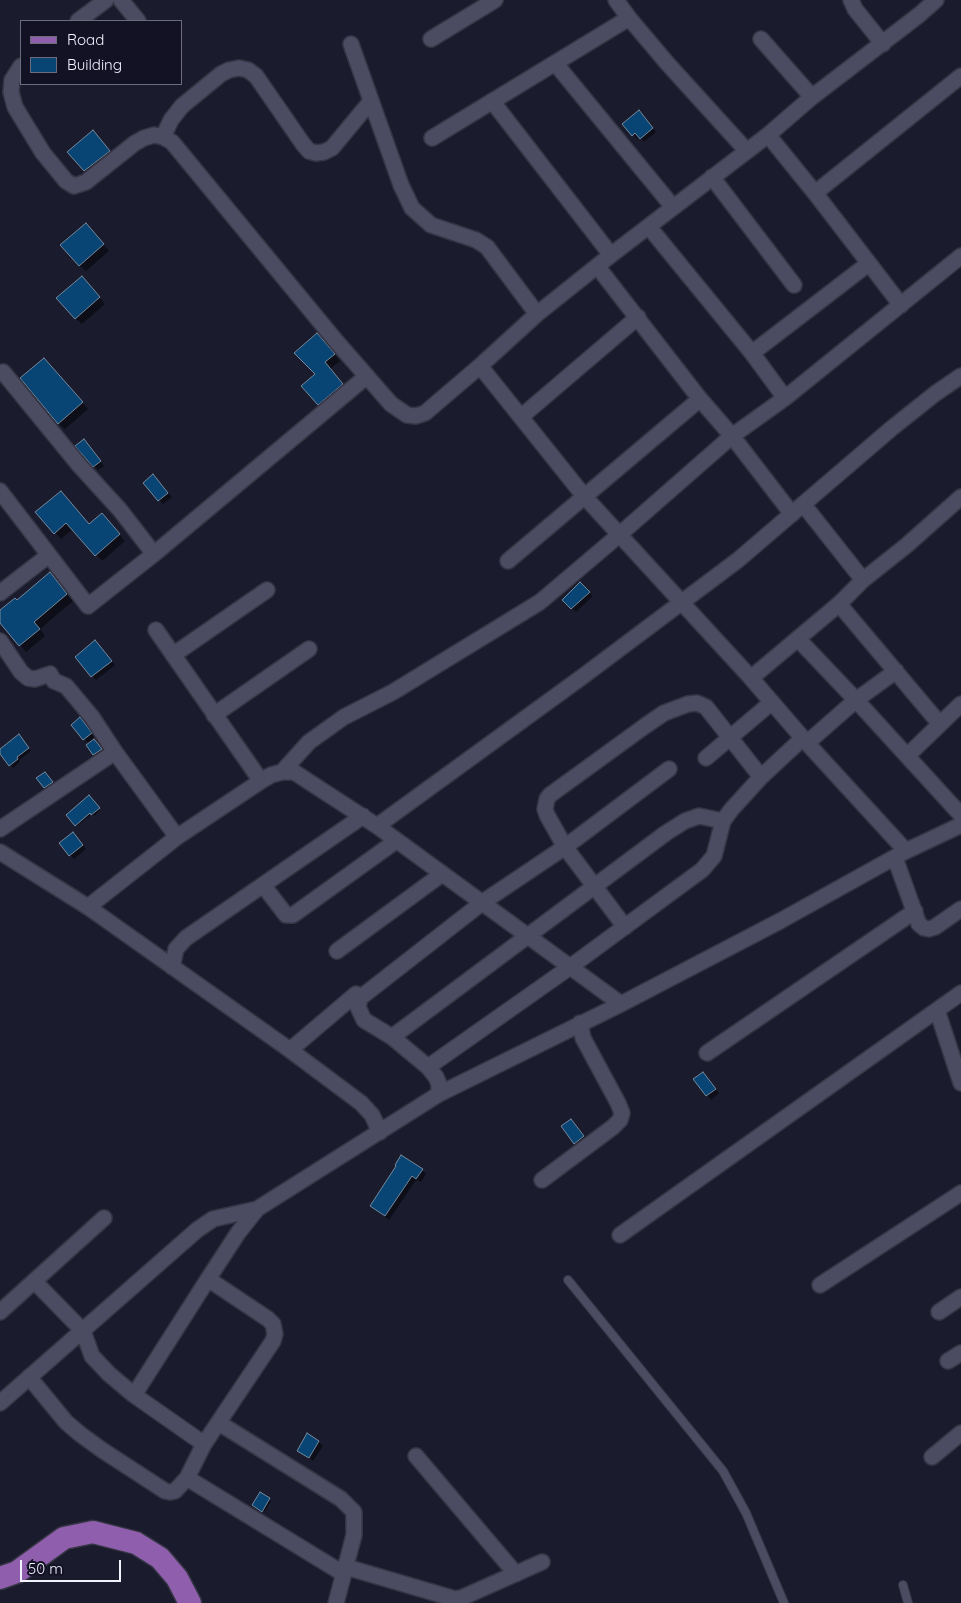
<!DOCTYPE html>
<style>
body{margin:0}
#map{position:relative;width:961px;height:1603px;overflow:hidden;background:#1b1b2e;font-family:Quicksand,sans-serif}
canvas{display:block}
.legend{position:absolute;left:20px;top:20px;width:162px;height:65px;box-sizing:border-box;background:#121224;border:1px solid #6c6c7b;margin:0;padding:6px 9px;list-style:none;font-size:15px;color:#f2f3fe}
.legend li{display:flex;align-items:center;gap:10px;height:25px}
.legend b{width:25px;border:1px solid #6c6c7b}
.scale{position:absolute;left:20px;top:1560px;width:101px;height:22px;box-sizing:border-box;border:2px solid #f2f3fe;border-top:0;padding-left:6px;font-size:15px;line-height:18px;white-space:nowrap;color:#f2f3fe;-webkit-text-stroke:4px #121224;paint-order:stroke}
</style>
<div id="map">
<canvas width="961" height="1603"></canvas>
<ul class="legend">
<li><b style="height:6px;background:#8f5fad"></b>Road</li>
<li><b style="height:14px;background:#094574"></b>Building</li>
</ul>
<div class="scale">50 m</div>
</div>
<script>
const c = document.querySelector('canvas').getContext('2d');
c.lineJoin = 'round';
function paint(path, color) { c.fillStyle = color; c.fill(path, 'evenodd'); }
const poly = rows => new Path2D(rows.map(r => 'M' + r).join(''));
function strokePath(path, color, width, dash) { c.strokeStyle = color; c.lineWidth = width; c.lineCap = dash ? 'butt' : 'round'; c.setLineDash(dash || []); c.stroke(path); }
const shadow = poly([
 [643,116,656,132,644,142,640,137,637,139,624,124],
 [99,138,116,158,92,177,69,152],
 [92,231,109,251,86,271,79,265],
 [88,284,105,304,82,324,75,318],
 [323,341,340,361,330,369,349,391,325,411,319,404,317,374],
 [50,366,88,409,65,429,58,423],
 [88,445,104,466,98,470,77,446],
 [157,480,172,497,163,504,145,483],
 [37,513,90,525,108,521,125,541,102,561,73,529,61,539],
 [50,574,73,601,40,629,45,636,26,652,0,621,0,612,17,602],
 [580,583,593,596,576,612,563,600],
 [99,646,115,665,96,680,76,657],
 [84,723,95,738,93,739,103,751,96,756,87,746,89,744,72,725],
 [22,739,31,751,19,760,20,762,13,768,0,750],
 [48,777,56,787,49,792,38,778],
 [89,797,100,810,94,816,92,814,77,826,67,815],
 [77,838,86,849,74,859,70,855],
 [703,1073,719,1093,711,1100,695,1080],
 [575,1124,588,1140,579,1147,575,1143],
 [398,1167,422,1170,426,1174,421,1182,416,1180,389,1220,371,1206],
 [319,1442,323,1446,313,1461,299,1450],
 [260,1493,271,1501,264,1512,255,1506]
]);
const building = poly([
 [639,110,653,128,640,139,635,133,632,136,622,124,639,110],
 [93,130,110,151,84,171,67,152,93,130],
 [86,223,104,244,79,266,60,245,86,223],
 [82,276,100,297,75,319,56,298,82,276],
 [317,333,335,354,325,362,343,384,318,405,301,386,315,374,294,353,317,333],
 [44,358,83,402,58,424,20,378,44,358],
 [84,439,101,461,93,467,75,446,84,439],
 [153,474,168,493,158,501,143,483,153,474],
 [61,491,89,524,102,513,120,534,95,556,66,523,54,534,35,512,61,491],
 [50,572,67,594,34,622,40,629,19,646,0,623,0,610,15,598,17,600,50,572],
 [580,582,590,592,571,609,562,600,580,582],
 [95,640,112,661,91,677,75,657,95,640],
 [80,717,92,733,83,740,71,725,80,717],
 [19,734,29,748,17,757,18,759,9,766,0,754,0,749,19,734],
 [94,739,102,749,93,755,86,745,94,739],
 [45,772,53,782,44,788,36,778,45,772],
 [89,795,100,808,91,815,90,813,75,826,66,815,89,795],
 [73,832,83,845,69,856,59,843,73,832],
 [703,1072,716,1089,706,1096,693,1079,703,1072],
 [571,1119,584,1136,574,1144,561,1126,571,1119],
 [401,1155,423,1169,416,1179,412,1176,385,1216,370,1206,396,1166,395,1165,401,1155],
 [307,1433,319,1441,309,1458,297,1451,307,1433],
 [260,1492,270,1498,262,1512,252,1505,260,1492]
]);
const lane = poly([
 [568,1280,723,1471,746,1513,784,1603],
 [903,1585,908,1603]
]);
const street = poly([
 [121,0,138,21],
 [616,0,629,18,667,63,746,150],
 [851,0,855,9,883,44],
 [78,21,106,0],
 [431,39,495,0],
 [761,39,812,97],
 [351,44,401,185,412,208,431,225,476,240,487,247,537,314],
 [555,63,673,207],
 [21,66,12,80,11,92,15,107,43,153,66,181,74,186,86,182,135,143,144,138,154,135,163,137,172,142,336,341,391,404,407,415,416,416,425,413,480,366],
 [492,101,611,255],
 [768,135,815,193,901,305],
 [163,137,171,120,182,106,221,74,229,70,239,68,248,70,256,76,303,144,309,151,316,153,324,152,332,148,371,101],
 [432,138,629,18],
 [712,177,794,285],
 [815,193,961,76],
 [649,227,752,353,785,398],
 [597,266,700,399,732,436,792,514],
 [752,353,868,264],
 [3,372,79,465,120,510,154,554],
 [522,416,638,317],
 [0,491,49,555],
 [803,504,863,580],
 [508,561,700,399],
 [0,593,49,555,88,606,154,554,367,376],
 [839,604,939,723],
 [156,630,261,781],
 [798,639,856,700,961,815],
 [0,641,21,672,28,678,35,679,50,674,54,681,66,686,92,717,115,752,177,837],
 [173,655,267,590],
 [751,678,584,496,480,366,537,314,611,255,768,135,812,97,919,15,936,0],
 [214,715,309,649],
 [807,743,856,700,896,671],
 [907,756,961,704],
 [706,758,772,702],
 [282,772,309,742,344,717,393,692,540,602,619,535,732,436,785,398,961,256],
 [377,826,582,677,738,560,892,428,936,393,961,376],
 [0,829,115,752],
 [906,851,807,743,751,678,839,604,863,580,907,545,961,497],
 [0,852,88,907,290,1050,361,1103,372,1115,380,1132],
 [895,858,917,919,919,924,924,928,929,929,935,927,961,909],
 [263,885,286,915,293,915,396,841],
 [88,907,177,837,261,781,271,775,282,772,294,772,377,826,621,1004],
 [625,927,565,847,547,815,545,809,547,799,550,795,645,726,664,713,688,704,697,703,706,707,761,777,803,738],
 [337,951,442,874],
 [172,967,176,949,186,938,363,816],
 [961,993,937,1010,961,1083],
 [392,1037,666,833,685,821,699,816,723,821],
 [290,1050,356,994],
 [707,1053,915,911],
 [428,1067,570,967,702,870,714,856,723,821,731,810,761,777],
 [439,1094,439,1084,436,1077,428,1067,392,1037,364,1020,358,1007,360,998,483,902,565,847,669,769],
 [542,1180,613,1127,620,1120,622,1113,618,1103,583,1038,580,1023],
 [620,1235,937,1010],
 [35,1282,83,1331,92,1356,109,1374,134,1395,204,1444],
 [820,1285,961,1193],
 [0,1312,104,1218],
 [939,1312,961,1297],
 [948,1361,961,1353],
 [29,1377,66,1422,80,1434,102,1450,165,1491,170,1492,175,1491,187,1478,204,1444,273,1341,275,1334,273,1324,268,1319,208,1279,238,1233,257,1209,439,1094,621,1004,780,921,906,851,961,825],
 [134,1395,208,1279],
 [0,1403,197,1230,213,1219,257,1209],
 [219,1423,341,1499,354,1512,354,1535,336,1603],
 [416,1456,516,1574],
 [932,1457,961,1433],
 [187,1478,344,1574],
 [346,1567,455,1599,461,1598,542,1562]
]);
const primary = poly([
 [0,1578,17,1572,64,1538,93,1532,136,1543,160,1558,177,1578,190,1603]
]);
paint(shadow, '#0007');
paint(building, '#094574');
strokePath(building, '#76899b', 1);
strokePath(lane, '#353544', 10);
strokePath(street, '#353544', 18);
strokePath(primary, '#353544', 25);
strokePath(lane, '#4b4c62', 8);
strokePath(street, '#4b4c62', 15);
strokePath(primary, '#8f5fad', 22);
</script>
